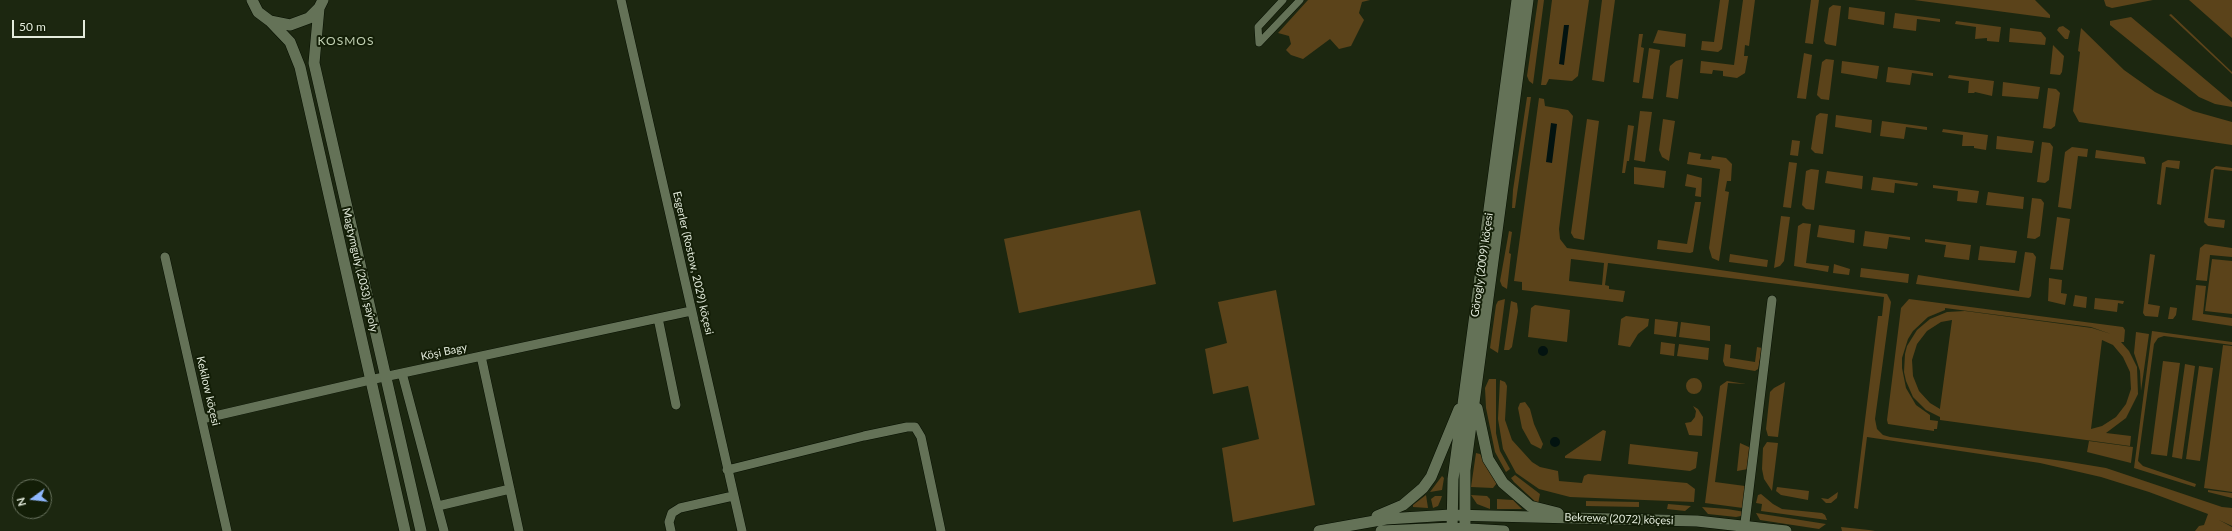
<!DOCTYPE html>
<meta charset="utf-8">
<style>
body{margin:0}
#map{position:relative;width:2232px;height:531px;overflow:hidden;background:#1c2710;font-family:Lato,sans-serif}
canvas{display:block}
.north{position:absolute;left:12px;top:479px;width:40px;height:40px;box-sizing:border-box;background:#131e07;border:1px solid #66705c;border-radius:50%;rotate:255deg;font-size:11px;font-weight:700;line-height:16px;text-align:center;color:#e3ebdc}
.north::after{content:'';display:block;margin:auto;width:14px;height:18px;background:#8fb8fd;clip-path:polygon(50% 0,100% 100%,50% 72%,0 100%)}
.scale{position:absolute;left:12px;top:20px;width:73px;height:18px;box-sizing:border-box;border:2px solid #e3ebdc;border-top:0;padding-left:5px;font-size:12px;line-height:14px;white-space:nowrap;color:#e3ebdc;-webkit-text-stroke:3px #131e07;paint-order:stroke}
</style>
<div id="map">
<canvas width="2232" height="531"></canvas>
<div class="north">N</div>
<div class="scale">50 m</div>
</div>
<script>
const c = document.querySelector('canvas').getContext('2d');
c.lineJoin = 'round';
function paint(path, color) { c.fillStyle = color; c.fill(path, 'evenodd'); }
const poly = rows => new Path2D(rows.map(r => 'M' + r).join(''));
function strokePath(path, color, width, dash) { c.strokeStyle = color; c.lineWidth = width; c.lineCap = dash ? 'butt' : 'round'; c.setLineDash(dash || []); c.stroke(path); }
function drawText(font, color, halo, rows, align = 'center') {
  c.font = font + ' Lato,sans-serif'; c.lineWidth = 4; c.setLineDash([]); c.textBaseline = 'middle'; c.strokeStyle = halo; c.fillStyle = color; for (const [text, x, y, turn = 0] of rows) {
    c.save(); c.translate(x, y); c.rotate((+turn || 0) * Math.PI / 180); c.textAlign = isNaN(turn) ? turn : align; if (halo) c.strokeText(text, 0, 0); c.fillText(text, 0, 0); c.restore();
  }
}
const green = poly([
 [1308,0,1370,0,1362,2,1359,13,1364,20,1351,46,1339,49,1330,39,1303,59,1291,55,1286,50,1291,44,1289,36,1278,33],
 [1538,0,1544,0,1533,84,1529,81,1527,76],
 [1552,0,1589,0,1578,76,1572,81,1549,79,1546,85,1541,85],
 [1602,0,1615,0,1604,82,1592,80],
 [1720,0,1729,0,1722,49,1718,52,1701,50,1702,41,1714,42],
 [1743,0,1755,0,1749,46,1745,45,1744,56,1748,56,1745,73,1737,78,1723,76,1723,71,1713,70,1712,74,1700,73,1701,61,1734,65],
 [1811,0,1819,0,1813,44,1805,43],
 [1914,0,2035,0,2050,15,2050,18],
 [2104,0,2153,0,2112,8,2106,6],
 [2189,0,2232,0,2232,39,2232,38],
 [1833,5,1841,6,1836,46,1826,44,1824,41,1829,8],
 [1849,7,1885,12,1884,25,1848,19],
 [1895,13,1940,19,1940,22,1917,19,1916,31,1893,28],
 [2171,14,2232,72,2232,74,2169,15],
 [2131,17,2232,102,2232,107,2215,104,2199,97,2110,25,2110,21],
 [1956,21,2001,27,1999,42,1987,41,1987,38,1975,39,1976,27,1955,24],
 [2063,26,2070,31,2068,39,2065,39,2057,30,2059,27],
 [2010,28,2041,32,2046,38,2045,45,2009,42],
 [2081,28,2124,70,2155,92,2193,111,2232,122,2232,145,2079,122,2073,111,2080,52,2078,51],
 [1658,30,1686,34,1685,47,1653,43],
 [1639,34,1643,34,1641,47,1644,48,1639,83,1633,82],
 [2053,45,2064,56,2062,72,2060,75,2050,74],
 [1649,48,1660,50,1653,99,1642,98],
 [1804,53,1812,55,1806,99,1797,98],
 [1683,59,1678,99,1666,97,1670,66,1676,61],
 [1826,59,1834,60,1829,100,1821,99,1817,95,1822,62],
 [1842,61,1879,66,1877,79,1841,73],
 [1888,67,1933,73,1933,76,1912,73,1910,85,1886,82],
 [1949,75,1994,81,1992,96,1975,92,1974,93,1968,93,1969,81,1948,78],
 [2003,82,2040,87,2038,99,2002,96],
 [2048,88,2056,89,2060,93,2055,126,2051,129,2043,128],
 [1527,97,1531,97,1515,208,1512,208,1513,190],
 [1539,98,1544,99,1545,106,1568,110,1573,116,1559,229,1560,239,1567,248,1887,294,1891,302,1875,419,1877,429,1883,435,1890,437,2070,462,2106,468,2222,507,2232,508,2232,526,2219,520,2232,527,2232,531,2195,531,2199,526,2204,525,2208,514,2149,492,2101,477,2040,463,1867,437,1858,509,1854,508,1878,316,1882,316,1884,297,1608,263,1605,285,1609,286,1609,289,1625,291,1623,302,1522,290,1522,282,1514,281],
 [1571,259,1604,263,1602,285,1569,281],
 [1640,111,1652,112,1645,162,1634,160],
 [1820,113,1828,114,1823,154,1815,153,1811,149,1816,116],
 [1836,115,1872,120,1871,133,1835,127],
 [1587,119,1599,121,1584,240,1574,238,1571,233],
 [1663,119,1675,121,1669,161,1662,157,1659,150],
 [1882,121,1927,127,1927,130,1906,127,1904,139,1880,136],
 [1628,125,1634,126,1629,161,1627,161,1625,173,1622,173],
 [1943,129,1988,135,1986,150,1974,148,1974,146,1962,146,1963,135,1942,132],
 [1997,136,2034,141,2032,153,1996,149],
 [1792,140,1800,141,1798,156,1790,155],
 [2042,142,2050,143,2053,147,2049,180,2045,183,2037,182],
 [2072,147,2088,149,2087,157,2078,156,2071,209,2058,207,2065,152],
 [2096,150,2144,157,2146,164,2095,158],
 [1689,152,1701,154,1700,159,1711,160,1712,156,1726,158,1732,164,1731,181,1727,181,1725,191,1729,192,1719,261,1712,258,1709,248,1720,169,1687,164],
 [2168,160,2180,161,2179,169,2166,167,2161,205,2157,204,2162,163],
 [1789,162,1797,163,1791,208,1783,207],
 [2216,166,2232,168,2232,171,2214,169,2208,218,2225,220,2224,228,2208,226,2204,222,2211,170],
 [1634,167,1666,171,1664,188,1634,184],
 [1811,169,1819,170,1814,210,1806,209,1802,205,1806,171],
 [1827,171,1863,176,1862,189,1825,183],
 [1687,174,1702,178,1701,197,1695,196,1696,188,1685,186],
 [1873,177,1918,183,1917,186,1895,183,1894,193,1871,190],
 [1933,185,1979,191,1977,203,1957,201,1958,191,1933,188],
 [1988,192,2024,197,2023,209,1986,205],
 [2032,198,2041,199,2044,203,2040,236,2035,239,2027,238],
 [1695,202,1701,202,1693,252,1690,253,1657,249,1658,240,1687,244],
 [1140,210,1156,284,1019,313,1004,239],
 [1781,216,1790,217,1784,261,1780,266,1774,268],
 [2057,217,2070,219,2063,270,2050,269],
 [1803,223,1811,224,1806,263,1829,266,1828,272,1794,266,1798,226],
 [1819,225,1855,230,1854,243,1817,237],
 [1509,231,1512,232,1509,253,1511,254,1507,289,1502,286,1500,281],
 [1865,231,1910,237,1910,240,1889,237,1887,249,1863,246],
 [1925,239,1971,245,1969,260,1944,257,1946,245,1925,242],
 [2205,244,2232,248,2232,257,2210,255,2207,281,2196,280,2200,248],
 [1980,246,2017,251,2015,263,1978,260],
 [2025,252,2033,253,2036,257,2031,296,2029,298,1916,284,1918,275,2019,291],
 [1730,254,1768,260,1767,267,1729,262],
 [2150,254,2155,255,2148,304,2160,306,2158,317,2145,316,2143,313],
 [2212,259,2232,261,2232,314,2205,311],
 [1834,264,1850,269,1849,275,1833,273],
 [1861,268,1909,274,1908,283,1860,277],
 [2049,278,2062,280,2061,293,2067,294,2065,305,2048,301],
 [2196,285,2206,286,2203,314,2232,318,2232,326,2192,320],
 [1276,290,1315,505,1233,522,1222,448,1259,439,1248,386,1213,394,1205,349,1227,343,1218,302],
 [2075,295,2087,297,2086,308,2073,306],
 [2095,298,2124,301,2123,304,2118,303,2117,312,2094,309],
 [1505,299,1498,353,1490,348,1496,305,1498,301],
 [1909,299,2123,327,2125,330,2124,342,2121,342,2129,351,2137,367,2138,394,2126,418,2106,433,2131,436,2130,446,1940,420,1940,417,1926,410,1913,397,1906,381,1904,372,1905,354,1907,346,1917,330,1930,319,1947,312,1965,311,2092,328,2111,334,2091,327,1945,308,1945,310,1928,317,1913,331,1908,339,1902,358,1902,368,1906,388,1916,405,1930,415,1930,420,1938,421,1937,429,1934,429,1934,431,1888,424,1887,420,1901,308],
 [1952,320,1940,408,1940,409,1930,403,1919,391,1913,376,1912,360,1917,344,1927,331,1941,322],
 [2102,340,2113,345,2123,357,2130,372,2131,389,2126,404,2116,417,2102,426,2091,429],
 [1511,301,1517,303,1518,311,1512,347,1509,350,1504,350],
 [1535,305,1570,310,1567,342,1528,337,1531,308],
 [2170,307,2177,308,2176,315,2173,319,2168,319],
 [1626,316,1649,319,1648,326,1638,334,1630,347,1618,345,1621,319],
 [1655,319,1678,322,1676,337,1654,334],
 [1681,322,1710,326,1710,341,1679,337],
 [2152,331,2232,342,2232,345,2164,336,2158,338,2154,344,2138,461,2143,466,2196,484,2195,487,2134,468],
 [2136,332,2149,334,2141,391,2140,371,2134,353],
 [1661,342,1675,344,1674,356,1660,354],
 [1679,344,1709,348,1708,360,1677,356],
 [1725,344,1731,345,1730,358,1755,362,1757,347,1762,348,1758,369,1755,371,1725,366,1723,361],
 [2223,345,2232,346,2232,492,2204,488],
 [2163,361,2180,363,2167,456,2151,454],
 [2185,364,2195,366,2182,459,2172,457],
 [2199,366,2213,368,2200,461,2186,459],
 '1686 386a8 8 0 1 1 16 0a8 8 0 1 1-16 0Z',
 [1489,379,1496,379,1496,433,1500,451,1510,469,1506,472,1495,452,1486,408,1485,388],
 [1500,380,1505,382,1507,386,1505,420,1512,440,1532,462,1540,467,1558,471,1559,481,1582,483,1584,476,1588,474,1687,483,1695,489,1694,502,1570,497,1539,489,1516,473,1503,449,1498,419],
 [1727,381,1746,384,1728,383,1715,482,1745,486,1743,508,1705,503,1720,386],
 [1785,382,1778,437,1768,436,1766,429,1770,392,1774,388],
 [1525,402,1530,409,1534,424,1543,444,1541,449,1531,444,1522,428,1518,408,1520,403],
 [1693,406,1698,409,1703,417,1702,436,1689,435,1685,423,1691,422,1695,417,1696,411],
 [1603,430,1606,431,1601,461,1565,458,1565,456],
 [2089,441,2133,447,2131,463,2087,452],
 [1767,442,1778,443,1772,491,1764,479,1762,469,1763,448],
 [1740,443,1751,448,1748,469,1737,471],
 [1630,444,1698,452,1696,468,1690,471,1628,464],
 [1476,453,1480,454,1497,483,1493,488,1471,487],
 [1515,475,1540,494,1538,504,1514,482,1511,478],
 [1442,476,1444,478,1442,490,1430,492],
 [1777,487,1809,491,1808,500,1781,495,1776,491],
 [2208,490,2232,493,2232,498,2208,492],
 [1838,492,1837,498,1831,503,1826,503,1821,498,1828,499],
 [1761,494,1773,504,1782,509,1822,513,1825,515,1827,520,1761,511,1762,504,1756,503,1758,495],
 [1426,495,1428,508,1413,507,1413,505],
 [1471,495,1487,496,1490,499,1490,509,1477,504],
 [1435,496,1442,496,1441,499,1438,506,1433,508,1431,499],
 [1497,499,1513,500,1522,509,1497,509],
 [1586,501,1639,502,1639,507,1586,506],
 [1668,504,1691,506,1685,511,1667,509],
 [1702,507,1727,509,1745,512,1741,516,1736,517,1708,514],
 [1756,513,1826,524,1819,529,1760,520],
 [1841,527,1869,530,1875,531,1842,531]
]);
const water = poly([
 [1564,25,1569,25,1564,65,1559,64],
 [1551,123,1557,124,1552,163,1546,162],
 '1538 351a5 5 0 1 1 10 0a5 5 0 1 1-10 0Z',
 '1550 442a5 5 0 1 1 10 0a5 5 0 1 1-10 0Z'
]);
const pedestrian = poly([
 [1283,0,1258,27,1259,43,1300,0]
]);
const minor = poly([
 [621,0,742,531],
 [165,257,227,531],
 [658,318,676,405],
 [481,356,519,531],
 [402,373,444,531],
 [202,419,370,380,691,311],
 [727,470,864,436,907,427,915,427,921,437,941,531],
 [438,506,510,489],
 [671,531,669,522,672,513,680,508,733,496],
 [1744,531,1772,300]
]);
const secondary = poly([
 [252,0,258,12,270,21,290,25,309,18,319,8,323,0],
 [319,8,314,63,421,531],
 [270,21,290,42,300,67,405,531],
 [1477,408,1488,459,1503,483,1530,506,1558,513],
 [1377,516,1403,505,1423,488,1431,477,1459,409],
 [1319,531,1386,519,1451,515,1697,521,1786,531],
 [1381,531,1452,528,1504,531],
 [1452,531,1453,479,1517,0],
 [1465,531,1465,470,1528,0]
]);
const streetNames = [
 ["Esgerler (Rostow, 2029) köçesi",693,263,77],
 ["Görogly (2009) köçesi",1482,265,-82],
 ["Magtymguly (2033) şaýoly",360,270,77],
 ["Köşi Bagy",444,352,-12],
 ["Kekilow köçesi",208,391,77],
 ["Bekrewe (2072) köçesi",1619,519,2]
];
const neighbourhoodNames = [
 ["KOSMOS",346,41]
];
paint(green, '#5b431a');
paint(water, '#031310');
strokePath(pedestrian, '#071000', 8);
strokePath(minor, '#071000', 10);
strokePath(secondary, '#071000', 12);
strokePath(pedestrian, '#647257', 7);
strokePath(minor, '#647257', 9);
strokePath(secondary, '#647257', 11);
drawText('11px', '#e3ebdc', '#131e07', streetNames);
c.letterSpacing = '1px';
drawText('12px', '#c1d0b3', '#131e07', neighbourhoodNames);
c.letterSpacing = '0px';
</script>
